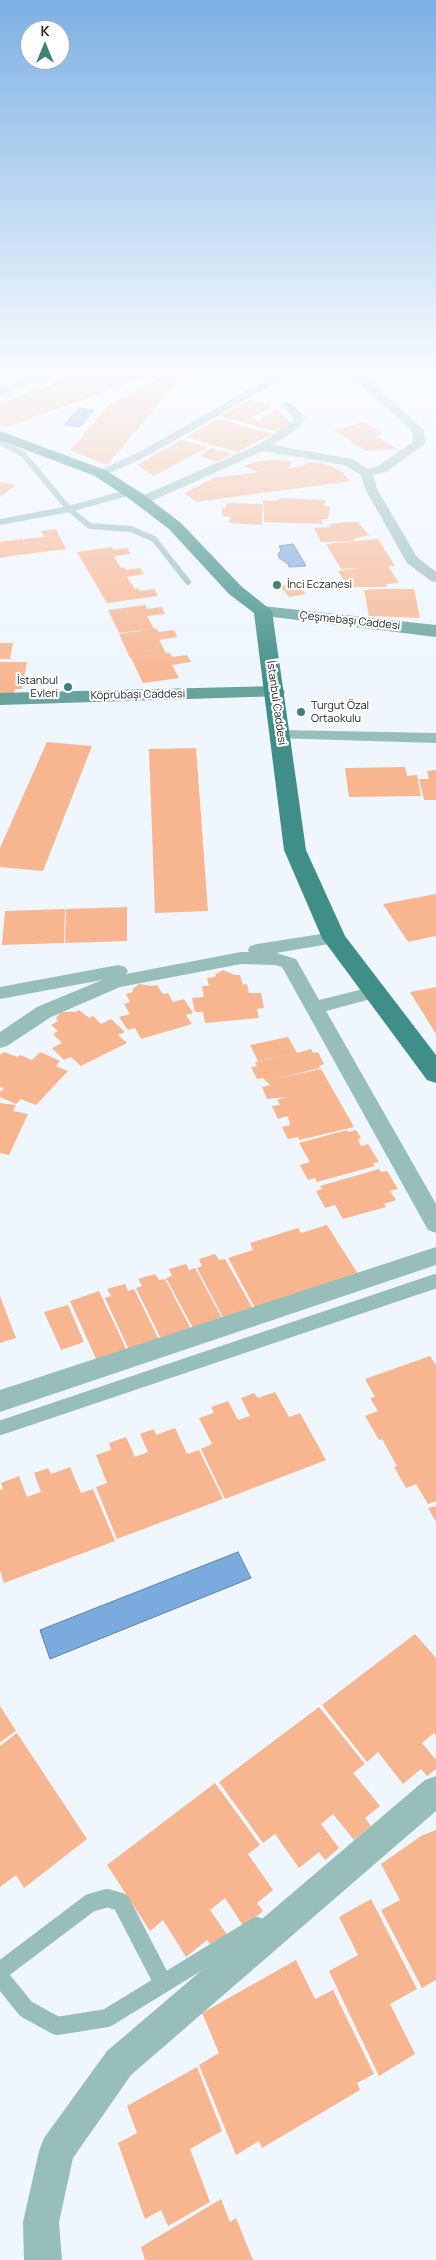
<!DOCTYPE html>
<meta charset="utf-8">
<style>
body{margin:0}
#map{position:relative;width:436px;height:2260px;overflow:hidden;background:#eff6fe;font-family:Manrope,sans-serif}
canvas{display:block}
.north{position:absolute;left:20px;top:20px;width:50px;height:50px;box-sizing:border-box;background:#fff;border:1px solid #a7a7a9;border-radius:50%;rotate:0deg;font-size:14px;font-weight:700;line-height:20px;text-align:center;color:#222427}
.north::after{content:'';display:block;margin:auto;width:18px;height:22px;background:#3f8376;clip-path:polygon(50% 0,100% 100%,50% 72%,0 100%)}
</style>
<div id="map">
<canvas width="436" height="2260"></canvas>
<div class="north">K</div>
</div>
<script>
const c = document.querySelector('canvas').getContext('2d');
c.lineJoin = 'round';
function paint(path, color) { c.fillStyle = color; c.fill(path, 'evenodd'); }
const poly = rows => new Path2D(rows.map(r => 'M' + r).join(''));
function strokePath(path, color, width, dash) { c.strokeStyle = color; c.lineWidth = width; c.lineCap = dash ? 'butt' : 'round'; c.setLineDash(dash || []); c.stroke(path); }
function drawText(font, color, halo, rows, align = 'center') {
  c.font = font + ' Manrope,sans-serif'; c.lineWidth = 4.5; c.setLineDash([]); c.textBaseline = 'middle'; c.strokeStyle = halo; c.fillStyle = color; for (const [text, x, y, turn = 0] of rows) {
    c.save(); c.translate(x, y); c.rotate((+turn || 0) * Math.PI / 180); c.textAlign = isNaN(turn) ? turn : align; if (halo) c.strokeText(text, 0, 0); c.fillText(text, 0, 0); c.restore();
  }
}
const water = poly([
 [79,408,94,410,80,427,64,425,79,408],
 [293,544,306,566,289,567,288,564,279,558,278,554,281,550,279,546,293,544],
 [238,1552,251,1578,50,1659,40,1630,238,1552]
]);
const building = poly([
 [90,371,157,371,145,377,7,427,0,425,0,403],
 [170,373,184,374,107,465,70,450,107,407],
 [249,400,273,406,250,418,260,421,263,420,261,418,278,410,292,424,278,432,220,416],
 [218,419,272,434,237,452,186,437],
 [364,422,383,434,376,436,397,449,366,451,334,430],
 [181,440,208,447,154,476,137,465],
 [212,448,232,454,217,462,200,456],
 [272,460,292,461,288,468,303,466,308,462,321,463,340,470,351,481,196,502,185,493,214,478,259,472,243,466,259,461],
 [0,482,16,485,0,497],
 [282,498,325,500,324,506,330,506,328,519,322,519,322,524,264,522,263,500,275,501],
 [227,503,262,504,262,525,228,523,231,517,222,516,222,508,226,508],
 [347,522,358,522,369,535,353,539,355,541,321,542,314,528,331,527,329,524],
 [56,529,66,549,11,556,6,543,11,556,0,558,0,542,22,539,25,546,23,539,44,537,41,531],
 [378,539,395,566,388,566,399,583,386,584,387,587,348,587,338,571,359,568,341,569,326,544],
 [112,547,114,550,127,548,131,554,114,556,121,568,124,567,126,570,140,568,144,574,127,577,135,589,138,588,140,591,154,589,158,596,107,603,77,552],
 [297,583,306,594,289,597,280,586],
 [380,589,414,589,420,618,369,616,364,590],
 [146,605,147,609,162,607,165,614,147,616,154,629,157,629,159,632,174,630,177,637,159,640,166,653,170,653,172,657,187,655,191,662,172,665,179,678,143,683,131,658,164,653,130,658,119,634,150,629,119,633,108,610],
 [0,643,13,643,10,659,0,659],
 [0,662,27,662,22,689,15,689,14,694,0,694],
 [47,742,92,746,43,871,0,867,0,848],
 [196,748,208,911,155,913,149,749],
 [405,767,407,776,417,775,421,796,349,797,345,768],
 [436,770,436,800,424,800,419,779,429,779,427,771],
 [436,894,436,936,408,942,383,904],
 [127,907,127,941,65,943,66,909],
 [65,909,64,943,2,945,5,911],
 [223,970,235,975,240,975,243,985,247,984,249,993,261,993,264,1008,257,1009,259,1018,205,1023,203,1012,195,1012,192,998,204,997,202,986,209,986,207,978,215,977,216,974],
 [139,984,152,986,157,985,163,994,168,993,173,1002,184,999,193,1013,186,1015,192,1024,141,1039,135,1028,128,1030,119,1017,130,1014,124,1004,130,1002,126,994,133,992,133,989],
 [436,987,436,1034,410,992],
 [79,1010,89,1018,93,1016,101,1024,111,1019,125,1032,118,1035,127,1043,81,1066,71,1057,64,1060,52,1048,62,1043,53,1034,58,1031,51,1025,58,1021,56,1018,61,1012,75,1012],
 [288,1037,297,1053,311,1049,313,1053,318,1052,324,1064,319,1066,320,1068,271,1080,321,1069,354,1127,299,1140,298,1137,288,1139,282,1127,290,1125,289,1120,287,1116,278,1119,272,1106,280,1105,277,1100,288,1097,267,1099,262,1087,270,1085,263,1078,257,1079,251,1067,257,1066,255,1062,292,1053,258,1061,250,1045],
 [4,1052,17,1057,20,1055,32,1060,40,1052,60,1061,56,1066,68,1071,36,1105,21,1099,16,1104,0,1097,0,1092,4,1088,0,1087,0,1055],
 [0,1103,16,1105,13,1111,28,1114,9,1155,0,1153],
 [347,1130,348,1132,356,1130,361,1138,358,1139,361,1146,368,1144,379,1162,373,1163,375,1166,317,1182,315,1178,308,1180,300,1165,310,1162,299,1143],
 [379,1169,381,1172,387,1171,398,1189,390,1191,396,1200,384,1204,386,1207,343,1219,335,1205,325,1208,316,1191,322,1189,320,1186],
 [327,1225,358,1274,255,1308,228,1258,253,1250,250,1243,298,1228,301,1233],
 [215,1254,219,1260,225,1259,253,1309,224,1319,197,1268,202,1266,199,1259],
 [186,1264,189,1270,195,1268,223,1320,194,1330,166,1278,172,1276,169,1269],
 [155,1274,159,1280,165,1279,192,1331,162,1341,136,1288,142,1286,138,1279],
 [125,1284,128,1291,134,1289,160,1342,130,1352,105,1298,111,1296,107,1289],
 [99,1291,128,1353,98,1363,70,1301],
 [0,1296,16,1338,0,1343],
 [68,1305,84,1342,61,1350,44,1312],
 [430,1356,436,1365,436,1501,428,1504,416,1484,406,1488,394,1467,397,1466,382,1439,379,1440,365,1416,378,1411,370,1398,375,1397,365,1379],
 [275,1392,289,1417,300,1413,326,1460,225,1499,201,1449,212,1444,199,1418,214,1413,211,1407,228,1401,238,1420,250,1416,241,1398,254,1393,258,1398],
 [175,1428,187,1454,199,1450,223,1499,117,1539,96,1487,107,1483,96,1455,111,1450,109,1443,126,1437,135,1457,148,1452,140,1434,154,1429,156,1435],
 [70,1467,81,1493,93,1489,115,1541,4,1583,0,1570,0,1490,3,1489,1,1483,19,1476,27,1497,41,1492,34,1473,48,1468,51,1474],
 [436,1506,436,1522,428,1508],
 [415,1634,436,1658,436,1736,434,1733,422,1743,436,1760,436,1769,427,1776,421,1769,403,1784,378,1752,367,1762,322,1705],
 [0,1706,16,1731,0,1742],
 [319,1707,365,1764,353,1773,380,1806,365,1818,371,1826,354,1840,333,1814,321,1824,339,1848,325,1860,319,1852,299,1868,275,1834,263,1843,219,1782],
 [17,1733,87,1839,24,1888,16,1875,0,1887,0,1746],
 [215,1783,260,1845,248,1854,273,1890,257,1903,263,1911,244,1927,225,1898,210,1910,228,1936,213,1948,207,1940,186,1957,163,1920,150,1931,107,1865],
 [436,1830,436,1980,422,1988,381,1910,400,1900,381,1864,421,1836],
 [371,1899,417,1989,390,2004,415,2054,379,2076,329,1971,358,1955,339,1917],
 [296,1960,315,1999,333,1990,374,2074,357,2083,360,2090,262,2148,259,2141,236,2155,199,2065,219,2053,202,2013],
 [197,2067,222,2131,190,2149,210,2202,168,2226,161,2210,145,2219,118,2143,137,2133,127,2106],
 [221,2199,230,2222,236,2218,253,2260,145,2260,141,2247]
]);
const laneFar2 = poly([
 [0,442,23,454,69,509,90,526,131,529,154,539,188,582],
 [0,522,69,509,130,492]
]);
const laneFar1 = poly([
 [0,1428,436,1281]
]);
const lane = poly([
 [0,1971,90,1903,107,1898,121,1902,163,1983],
 [0,1977,26,2009,57,2026,107,2018,257,1926]
]);
const street = poly([
 [52,371,66,371,65,373,0,394,0,387,52,371],
 [278,371,289,371,268,387,151,454,104,476,100,477,94,473,143,450,260,383,278,371],
 [354,371,365,371,364,373,367,378,424,430,425,443,423,445,386,472,373,475,377,489,417,557,436,572,436,582,431,581,407,563,365,489,361,475,344,465,263,451,145,504,141,505,135,501,137,498,258,445,291,423,294,418,281,405,287,402,291,403,306,417,300,427,273,445,352,459,368,469,378,466,413,442,412,431,358,382,354,371],
 [280,730,436,733,436,743,274,738,272,735,274,732,280,730],
 [334,932,341,934,343,938,341,942,276,953,296,959,319,1000,375,986,382,988,385,992,382,996,326,1011,436,1204,436,1233,428,1230,282,967,275,965,241,964,120,987,51,1017,7,1046,0,1048,0,1032,37,1007,102,980,0,999,0,987,118,965,125,967,128,971,126,974,241,952,249,952,248,950,250,946,257,944,334,932],
 [436,1247,436,1265,0,1412,0,1390,436,1247],
 [436,1776,436,1811,131,2075,73,2158,59,2222,62,2260,24,2260,23,2222,39,2151,44,2138,107,2051,425,1780,436,1776]
]);
const secondary = poly([
 [263,606,436,625,436,637,257,615,254,611,257,607,263,606],
 [275,686,282,688,285,692,282,696,0,705,0,693,275,686]
]);
const primary = poly([
 [0,431,105,470,143,494,181,523,241,586,272,611,306,850,345,936,436,1055,436,1083,427,1080,322,938,284,850,254,613,229,594,169,529,131,500,95,476,0,440,0,431]
]);
const markers = [
 [277,585,5,"#3f8376"],
 [68,687,5,"#3f8376"],
 [301,712,5,"#3f8376"]
];
const farPoinames = [
 ["İnci Eczanesi",287,585],
 ["İstanbul",58,681,"right"],
 ["Evleri",58,694,"right"],
 ["Turgut Özal",311,706],
 ["Ortaokulu",311,719]
];
const farStreetnames = [
 ["Çeşmebaşı Caddesi",350,621,6],
 ["Köprübaşı Caddesi",138,695,-1],
 ["İstanbul Caddesi",276,703,82]
];
paint(water, '#7baade');
strokePath(water, '#6082a7', 1);
paint(building, '#f7b590');
strokePath(laneFar2, '#98beba', 6);
strokePath(laneFar1, '#98beba', 14);
strokePath(lane, '#98beba', 18);
paint(street, '#98beba');
paint(secondary, '#67a29d');
paint(primary, '#3f8e88');
const sky = c.createLinearGradient(0, 0, 0, 687);
sky.addColorStop(0, '#7cb0e4');
sky.addColorStop(0.54, '#f8fbff');
sky.addColorStop(1, '#f8fbff00');
c.fillStyle = sky;
c.fillRect(0, 0, 436, 687);
for (const [x, y, r, color] of markers) { const dot = new Path2D(); dot.arc(x, y, r, 0, 2 * Math.PI); c.fillStyle = color; c.fill(dot); strokePath(dot, '#fff', 2); }
drawText('11px', '#222427', '#fff', farPoinames, 'left');
drawText('11px', '#222427', '#fff', farStreetnames);
</script>
